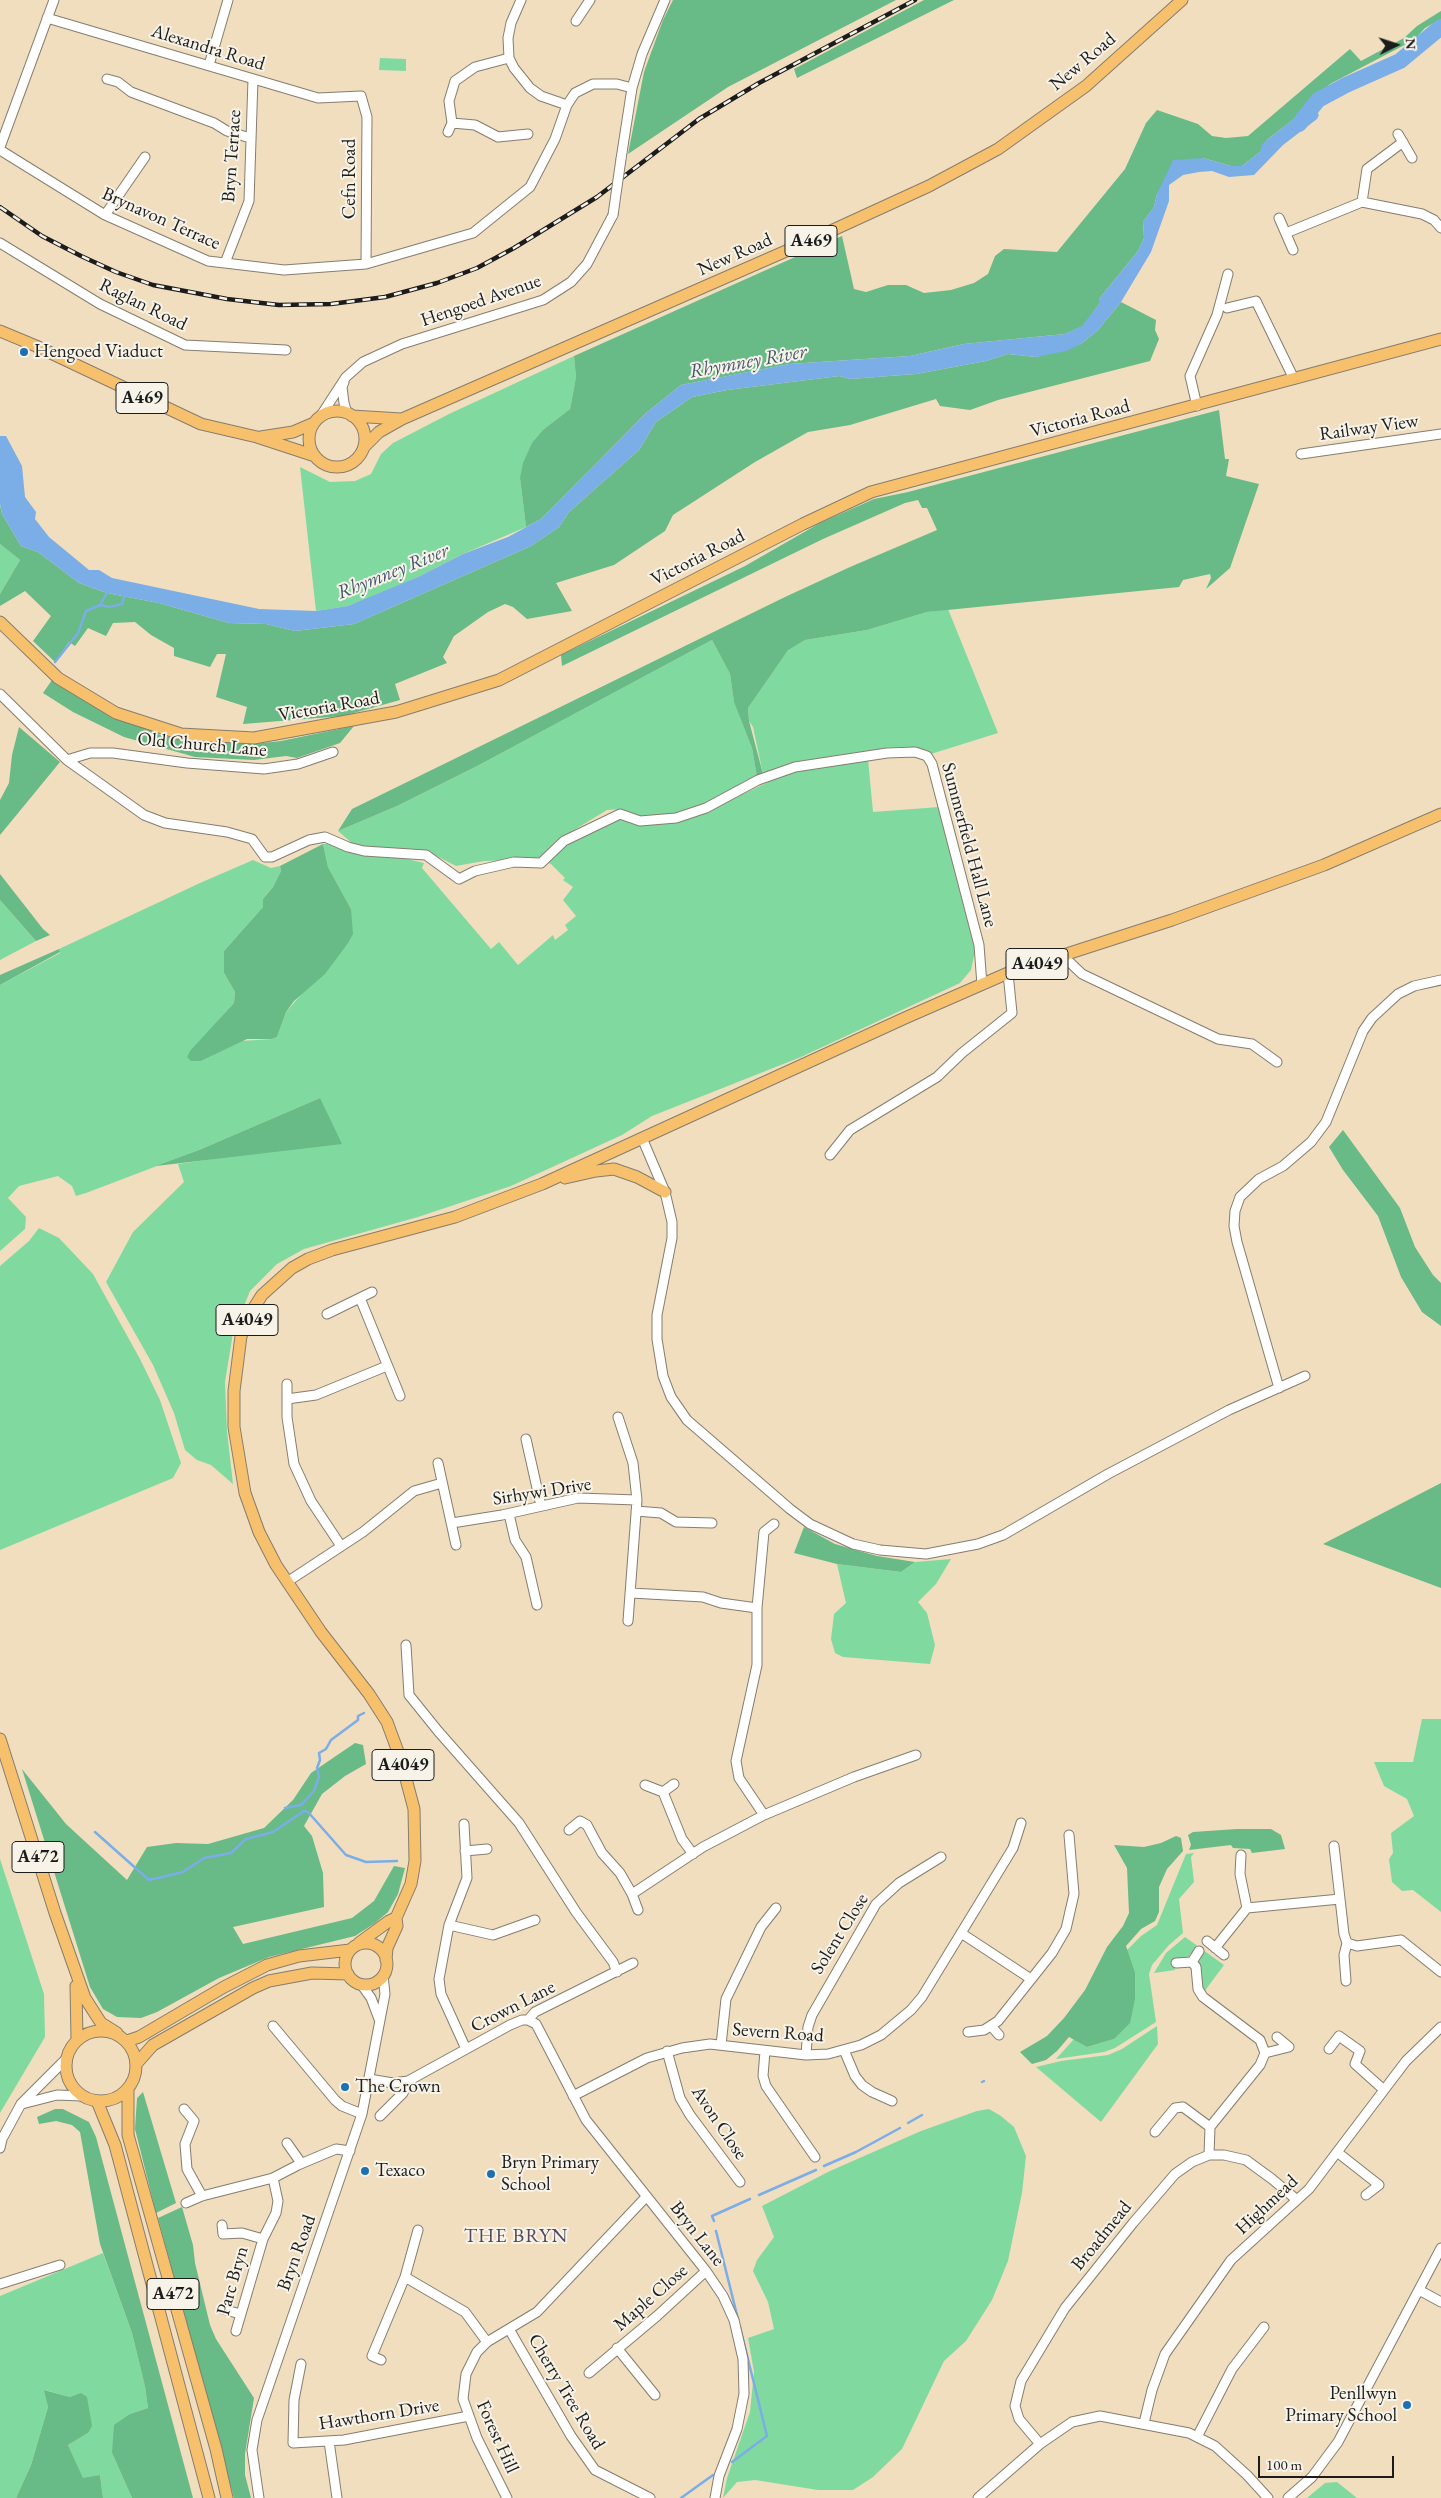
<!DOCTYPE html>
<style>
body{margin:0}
#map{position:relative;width:1441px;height:2498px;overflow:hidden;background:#f0debf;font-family:"EB Garamond",serif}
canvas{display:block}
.north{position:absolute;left:1371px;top:20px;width:50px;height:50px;-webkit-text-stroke:4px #f7f3e8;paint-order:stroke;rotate:86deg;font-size:14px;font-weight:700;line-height:20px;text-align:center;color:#1c1c1c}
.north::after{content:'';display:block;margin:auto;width:18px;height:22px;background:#1c1c1c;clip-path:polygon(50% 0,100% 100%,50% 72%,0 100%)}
.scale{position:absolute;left:1258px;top:2456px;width:136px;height:22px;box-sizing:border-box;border:2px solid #1c1c1c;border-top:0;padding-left:6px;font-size:15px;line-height:18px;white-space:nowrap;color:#1c1c1c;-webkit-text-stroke:4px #f7f3e8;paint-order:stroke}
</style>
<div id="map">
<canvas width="1441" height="2498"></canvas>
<div class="north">N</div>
<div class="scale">100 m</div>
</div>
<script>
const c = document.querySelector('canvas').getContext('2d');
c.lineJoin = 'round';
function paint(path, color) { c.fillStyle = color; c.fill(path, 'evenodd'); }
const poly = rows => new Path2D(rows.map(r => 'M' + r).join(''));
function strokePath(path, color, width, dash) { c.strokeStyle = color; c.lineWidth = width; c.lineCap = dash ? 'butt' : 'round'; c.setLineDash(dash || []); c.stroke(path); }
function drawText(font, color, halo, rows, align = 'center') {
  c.font = font + ' "EB Garamond",serif'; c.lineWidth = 4; c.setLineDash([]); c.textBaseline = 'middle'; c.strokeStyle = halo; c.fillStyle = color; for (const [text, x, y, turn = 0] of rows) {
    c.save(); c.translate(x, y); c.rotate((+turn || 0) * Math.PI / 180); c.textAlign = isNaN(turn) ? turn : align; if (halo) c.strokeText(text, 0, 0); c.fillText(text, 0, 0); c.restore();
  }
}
const green = poly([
 [380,58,406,59,406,71,379,70],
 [574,356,576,377,570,409,544,429,520,478,526,527,463,554,418,577,367,599,348,606,316,611,300,467,330,482,355,481,371,474,381,454,393,443,449,414],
 [0,544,20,560,0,594],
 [948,609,998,733,931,754,915,747,892,747,794,762,763,774,753,727,749,721,748,708,788,649,805,640,867,630,927,612],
 [712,640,730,674,734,701,752,748,757,777,701,806,684,813,640,817,622,809,607,810,556,841,539,859,484,861,456,866,425,850,370,847,352,843,338,831,397,806,481,764],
 [868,759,873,812,939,807,975,951,971,970,960,983,801,1057,652,1116,622,1135,511,1186,418,1217,304,1249,277,1264,250,1291,233,1333,225,1382,227,1431,233,1484,211,1465,197,1460,185,1450,174,1413,153,1365,106,1282,133,1232,184,1182,178,1164,261,1152,320,1098,199,1150,86,1193,76,1196,72,1186,58,1176,19,1186,8,1198,26,1217,25,1229,0,1251,0,985,60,953,59,949,200,883,253,860,271,868,280,866,281,871,273,887,263,899,263,907,224,951,224,973,235,992,234,1003,220,1019,201,1061,241,1041,272,1039,277,1037,286,1012,305,990,351,909,328,867,323,844,328,844,349,852,391,855,424,863,422,868,491,949,499,942,518,965,553,935,555,940,568,930,565,925,576,916,563,900,573,887,563,880,565,878,551,864,544,861,564,845,621,818,632,824,644,826,697,816,789,772],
 [0,900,36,941,0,960],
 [39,1228,59,1238,93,1274,140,1359,160,1400,181,1463,173,1478,0,1550,0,1266,29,1241],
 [951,1559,936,1584,918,1602,927,1613,935,1645,930,1664,843,1657,835,1653,831,1639,834,1614,846,1603,837,1564,901,1572,915,1562],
 [1422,1719,1441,1719,1441,1912,1413,1890,1402,1891,1392,1882,1389,1859,1393,1853,1391,1833,1414,1816,1407,1799,1384,1786,1374,1762,1413,1762],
 [1194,1853,1191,1857,1194,1882,1179,1899,1183,1933,1169,1945,1152,1965,1149,1974,1156,2022,1115,2048,1104,2052,1056,2059,1074,2039,1087,2047,1114,2039,1135,1972,1127,1950,1141,1936,1157,1925,1186,1854],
 [0,1859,44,1994,45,2037,0,2113],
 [1185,1937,1224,1965,1204,1992,1199,1966,1199,1959,1203,1952,1197,1947,1188,1957,1175,1959,1175,1970,1154,1973,1166,1953],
 [1157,2026,1158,2044,1101,2122,1036,2067,1061,2061,1108,2055,1122,2049],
 [989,2109,1001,2116,1014,2127,1026,2156,1022,2193,1008,2261,992,2300,966,2341,944,2361,902,2449,873,2477,853,2490,818,2490,755,2480,737,2482,723,2498,727,2478,750,2412,754,2372,748,2338,774,2329,768,2302,753,2271,757,2260,774,2237,762,2206,830,2171,921,2131,977,2111],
 [103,2253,132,2333,145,2385,148,2408,130,2414,112,2453,132,2498,103,2498,100,2475,83,2479,68,2445,88,2433,81,2394,70,2397,45,2390,48,2407,31,2465,16,2498,0,2498,0,2296],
 [1337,2482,1357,2498,1307,2498,1325,2483]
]);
const forest = poly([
 [673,0,896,0,728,87,628,154,644,72,663,20],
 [924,0,954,0,797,78,794,69],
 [1441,11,1441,19,1425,28,1414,40,1330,84,1309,102,1299,115,1267,140,1260,152,1242,166,1231,166,1203,158,1157,194,1154,207,1143,222,1144,238,1138,251,1099,299,1099,304,1083,326,1065,334,964,344,910,356,789,364,681,385,646,413,541,519,526,527,520,478,523,463,532,443,544,429,570,409,576,377,574,356,842,236,854,289,866,292,888,285,906,285,924,293,951,290,974,283,988,274,995,256,1004,249,1057,252,1125,169,1146,123,1157,110,1198,124,1212,136,1226,138,1248,136,1350,49,1361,61,1404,38,1417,26],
 [1121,302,1156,320,1155,330,1159,339,1150,361,998,400,970,410,940,406,936,399,850,425,808,432,755,462,673,515,665,531,614,565,556,583,572,611,527,619,513,607,505,604,488,612,454,636,443,657,447,663,395,684,400,700,343,716,243,724,247,707,216,697,226,654,217,654,210,667,174,656,174,648,151,635,135,622,113,623,106,636,88,628,75,646,69,642,55,662,33,641,51,616,25,591,0,606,0,594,20,560,0,544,0,505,2,514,21,546,38,552,79,583,107,593,159,603,229,623,266,624,295,631,354,624,531,546,559,527,569,512,639,450,656,422,692,397,727,390,839,376,850,379,916,374,986,361,1008,354,1036,357,1081,344,1098,330],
 [1219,410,1225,459,1229,459,1226,476,1259,484,1230,568,1206,589,1211,578,1210,574,1183,580,1179,587,927,612,867,630,805,640,788,650,748,708,749,721,763,774,757,777,752,748,734,702,730,674,712,640,481,764,397,806,338,831,352,809,785,597,850,567,937,530,927,508,922,508,918,500,905,503,823,539,562,666,561,655,745,566,820,523,874,499,908,492],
 [52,680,99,709,163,736,201,742,254,744,281,741,354,726,340,743,297,758,286,756,254,760,195,757,124,737,73,712,43,693],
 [19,727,60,762,0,835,0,800,9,783,12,755],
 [323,844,328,867,351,909,353,934,348,943,325,974,294,1001,286,1012,277,1037,272,1039,247,1039,201,1061,191,1061,187,1057,190,1051,234,1003,235,992,224,973,224,951,263,907,263,899,273,887,281,871,280,866],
 [0,874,43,929,50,935,36,941,0,900],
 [59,949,60,952,0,985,0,975],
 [320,1098,342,1144,156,1166,199,1150],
 [1343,1130,1400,1208,1415,1247,1433,1275,1441,1283,1441,1326,1422,1312,1401,1277,1378,1216,1343,1170,1329,1147],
 [1441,1483,1441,1588,1323,1544],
 [804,1527,835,1544,877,1556,915,1562,901,1572,837,1564,794,1553],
 [355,1743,363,1745,366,1764,345,1776,322,1794,304,1826,312,1836,323,1873,324,1907,233,1927,243,1944,352,1918,374,1901,394,1866,405,1868,398,1894,388,1912,375,1923,355,1936,269,1957,219,1978,157,2012,141,2018,117,2017,103,2009,90,1987,22,1769,66,1824,127,1880,147,1847,176,1843,208,1844,264,1828,293,1800,311,1773],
 [1237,1829,1271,1829,1281,1835,1285,1849,1252,1853,1250,1849,1233,1848,1231,1845,1189,1850,1191,1845,1188,1835,1193,1832],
 [1176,1836,1181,1838,1183,1851,1167,1869,1159,1887,1159,1912,1155,1921,1141,1929,1126,1946,1135,1972,1135,1999,1130,2023,1114,2039,1087,2047,1069,2037,1057,2051,1046,2060,1032,2064,1020,2052,1047,2036,1064,2018,1085,1990,1107,1947,1123,1926,1129,1913,1127,1868,1114,1845,1144,1847,1161,1843],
 [143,2092,176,2203,156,2213,135,2129,137,2098],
 [55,2109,63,2109,89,2122,96,2137,193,2498,132,2498,112,2453,114,2425,130,2414,148,2408,145,2386,132,2333,100,2244,80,2132,72,2125,56,2121,39,2124,37,2117],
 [182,2207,193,2245,195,2263,210,2325,216,2339,254,2398,245,2454,245,2475,251,2498,234,2498,158,2218],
 [44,2390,70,2397,81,2393,87,2397,92,2426,88,2433,68,2445,83,2478,100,2475,103,2498,16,2498,31,2465,48,2407]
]);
const water = poly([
 [1309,102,1319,115,1317,119,1283,145,1254,175,1229,177,1212,171,1199,172,1183,175,1169,185,1169,201,1151,252,1121,302,1098,330,1081,344,1066,351,1036,357,1008,354,986,361,916,374,850,379,839,376,727,390,692,397,656,422,639,450,569,512,559,527,531,546,354,624,295,631,266,624,229,623,159,603,107,593,79,583,38,552,21,546,2,514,0,504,0,436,6,436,22,466,25,497,36,512,35,519,49,537,89,570,99,570,112,578,259,609,316,611,348,606,418,577,463,554,508,537,541,519,646,413,681,385,789,364,910,356,964,344,1065,334,1082,326,1099,304,1099,299,1138,251,1144,238,1143,222,1154,207,1157,194,1173,160,1203,158,1231,166,1242,166,1260,152,1262,144,1299,115]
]);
const stream = poly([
 [100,605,110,607,122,604,125,594],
 [55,662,78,633,86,611,100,605,108,591],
 [285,1808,301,1805,314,1791,319,1777,317,1768,320,1760,319,1753,326,1749,331,1740,358,1720,358,1716,364,1713],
 [95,1832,149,1880,183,1872,204,1858,231,1853,246,1839,273,1832,304,1811,308,1812,346,1855,366,1862,397,1861],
 [982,2082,984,2081],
 [908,2123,922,2115],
 [824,2166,856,2152,900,2128],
 [759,2195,816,2170],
 [714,2221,712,2216,750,2199],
 [716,2231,738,2319],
 [732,2462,767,2436,740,2327],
 [681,2498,713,2475]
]);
const river = poly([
 [1299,124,1318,100,1346,85,1400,61,1441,27]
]);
const minor = poly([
 [521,0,511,23,508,38,509,58,514,68,530,88,541,96,567,105],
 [47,18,318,98,361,96,367,117,366,264],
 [576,21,590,0],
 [209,65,228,0],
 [107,79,118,82,131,92,214,123,227,131,250,138],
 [452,123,475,125,498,137,528,134],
 [448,132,452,123,449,101,455,81,475,67,509,58],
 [1398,134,1412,158],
 [0,147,54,0],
 [0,150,105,215,208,261,284,270,366,264,473,233,530,187,555,139,567,105,575,93,593,84,617,84,632,88],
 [621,159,632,88,642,54,665,0],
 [1362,202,1367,169,1403,142],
 [105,215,145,157],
 [1279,218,1293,250],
 [1286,233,1362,202,1422,214,1434,220,1441,228],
 [0,243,100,304,185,345,286,350],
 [225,263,249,201,253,79],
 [1227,308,1256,301,1294,379],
 [344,382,342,387,344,403,347,413],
 [1197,406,1190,376,1217,315,1228,274],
 [320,417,346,377,363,362,402,344,543,300,571,282,587,264,613,215],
 [1301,454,1441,434],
 [0,694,67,760,144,815,165,823,227,832,252,839,265,857,272,857,309,840,325,837,348,847,364,851,426,855,459,879,475,871,514,862,541,863,564,841,620,814,640,821,676,818,706,808,758,780,795,767,887,753,915,752,927,756,932,764,979,945,982,985],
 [67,760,90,753,113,753,187,763,264,769,298,764,333,752],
 [1062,955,1082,974,1218,1039,1252,1044,1277,1062],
 [642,1138,665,1192,672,1222,672,1238,657,1315,657,1339,663,1376,671,1397,687,1420,790,1509,810,1524,853,1544,880,1550,926,1554,978,1544,1003,1535,1108,1474,1229,1410,1305,1376],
 [830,1155,850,1130,937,1077,962,1053,1012,1013,1008,973],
 [360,1298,400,1396],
 [327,1314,372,1292],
 [287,1384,287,1417,294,1464,311,1501,341,1546],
 [1279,1388,1237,1242,1234,1226,1235,1211,1240,1197,1259,1179,1283,1166,1311,1142,1326,1122,1363,1031,1372,1018,1398,994,1414,986,1441,980],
 [287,1399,316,1395,387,1366],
 [618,1417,633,1463,637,1500],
 [526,1439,541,1506],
 [438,1463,456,1545],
 [636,1511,661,1513,676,1522,712,1523],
 [509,1514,515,1540,526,1557,537,1605],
 [452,1523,502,1515,578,1498,637,1500,628,1621],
 [287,1582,363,1532,414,1491,442,1483],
 [631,1593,703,1597,721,1603,757,1608],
 [406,1645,409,1695,438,1731,519,1823,576,1912,613,1962,617,1972],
 [645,1785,663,1792,682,1839,693,1854],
 [663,1792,674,1784],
 [764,1815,854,1777,916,1755],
 [464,1824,467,1878,449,1925,439,1979,441,1994,466,2049],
 [569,1830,580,1821,587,1825,602,1853,620,1873,632,1894],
 [1334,1846,1344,1934,1347,1943,1357,1946,1401,1940,1441,1972],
 [465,1851,487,1849],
 [1241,1855,1240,1874,1247,1908],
 [638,1910,632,1894,703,1847,764,1815,739,1778,736,1761,757,1665,757,1608,764,1532,774,1524],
 [449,1925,493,1935,535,1920],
 [961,1933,1031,1979],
 [1207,1941,1224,1955],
 [1215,1948,1247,1908,1340,1899],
 [1192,1962,1196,1967,1198,1989,1203,1997,1260,2040,1265,2053,1260,2065,1210,2127,1209,2155],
 [1192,1962,1199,1951],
 [1176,1963,1192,1962],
 [1346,1981,1344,1955,1347,1943],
 [361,1984,371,1998,379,2019],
 [528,2020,536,2024,586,2120,706,2271,723,2296,734,2320,743,2359,744,2394,737,2429,719,2476,715,2498],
 [273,2026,335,2100,342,2106,362,2114],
 [992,2027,999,2035],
 [968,2032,984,2030,998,2021,1052,1953,1066,1929,1074,1894,1069,1835],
 [721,2045,726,1999,761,1927,776,1908],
 [1329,2049,1339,2036,1360,2051,1355,2064,1384,2090],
 [844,2050,855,2076,862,2085,872,2092,892,2101],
 [667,2051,680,2098,690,2115,740,2182],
 [765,2051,763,2076,766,2086,815,2157],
 [1265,2053,1289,2047,1277,2037],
 [806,2055,808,2027,812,2015,876,1904,899,1883,941,1857],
 [369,2079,393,2083,408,2081,510,2025,522,2020,528,2020,535,2012,633,1963],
 [573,2096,647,2058,682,2048,710,2044,806,2055,828,2054,861,2045,881,2035,911,2010,922,1997,1013,1848,1021,1823],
 [22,2104,57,2095,82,2096],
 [184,2109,194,2121,185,2144,187,2169,202,2196],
 [380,2116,403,2093,408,2081],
 [1155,2132,1175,2108,1183,2107,1210,2127],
 [287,2143,301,2163],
 [0,2148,2,2139,21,2104,66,2059],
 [1337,2152,1379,2185,1366,2195],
 [186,2203,202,2196,273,2178,298,2165,336,2149,350,2151],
 [222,2225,223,2234,242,2233,263,2239],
 [405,2277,465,2312,487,2342],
 [0,2284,60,2265],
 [1419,2290,1441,2302],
 [223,2309,240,2314],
 [509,2329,571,2436,595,2470,650,2498],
 [236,2331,263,2239,276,2213,278,2201,273,2178],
 [617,2348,655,2395],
 [381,2360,372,2356,405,2277,418,2230],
 [301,2364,294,2400,293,2443,344,2440,469,2416],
 [589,2373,657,2316,706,2271],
 [1144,2423,1152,2390,1165,2354,1231,2260,1309,2189,1406,2061,1441,2027],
 [1197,2437,1232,2369,1264,2327],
 [329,2441,337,2498],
 [1040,2444,1019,2419,1015,2406,1021,2381,1065,2308,1133,2223,1175,2174,1192,2162,1209,2155,1224,2155,1246,2160,1272,2179,1297,2200],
 [259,2498,252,2450,257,2420,362,2114,385,1994,383,1975],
 [507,2498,477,2438,463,2399,466,2374,477,2352,487,2342,537,2312,646,2197],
 [978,2498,1040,2444,1072,2422,1100,2416,1189,2433,1215,2446,1247,2475,1268,2498],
 [1288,2498,1312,2477,1338,2442,1441,2248]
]);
const major = poly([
 [0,331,36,346,201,424,257,437,315,456],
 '309 439a28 28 0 1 1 56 0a28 28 0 1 1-56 0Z',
 [352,416,401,419],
 [261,437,293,432,314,423],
 [364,447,379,432,402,419,809,241,929,186,998,149,1086,86,1182,0],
 [0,622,58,678,116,713,181,734,254,738,396,712,499,680,803,524,871,492,1441,339],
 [565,1178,596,1171,614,1169,637,1177,665,1192],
 [0,1739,55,1913,85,1998,101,2023,117,2033],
 [359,1943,389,1921,396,1918],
 '345 1964a21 21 0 1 1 42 0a21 21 0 1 1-42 0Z',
 [386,1960,387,1948,397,1926,396,1918,411,1884,415,1861,414,1809,401,1760,387,1722,369,1694,321,1632,276,1565,259,1532,245,1493,234,1427,234,1391,241,1336,250,1314,262,1295,292,1268,308,1259,332,1250,455,1217,542,1184,905,1018,1008,973,1172,920,1324,865,1441,814],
 [76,1986,77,2040],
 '66 2066a35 35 0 1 1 70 0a35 35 0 1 1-70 0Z',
 [127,2041,139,2037,224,1987,267,1965,299,1956,350,1950],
 [137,2063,153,2045,253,1988,269,1981,312,1973,348,1974],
 [128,2090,128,2135,216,2449,227,2498],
 [97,2101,115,2145,209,2498]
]);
const rail = poly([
 [0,207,42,236,81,256,116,272,153,285,227,299,279,305,331,304,385,297,437,283,477,268,514,248,597,197,699,119,759,83,915,0]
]);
const minorBridge = poly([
 [613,215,621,159]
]);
const markers = [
 [24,352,5,"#1f6fb2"],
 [345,2087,5,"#1f6fb2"],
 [365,2171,5,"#1f6fb2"],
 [491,2174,5,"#1f6fb2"],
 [1407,2405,5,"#1f6fb2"]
];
const shields = [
 [811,241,52],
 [142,398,52],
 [1037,964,62],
 [247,1320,62],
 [403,1765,62],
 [38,1857,52],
 [173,2294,52]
];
const shieldNames = [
 ["A469",811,241],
 ["A469",142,398],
 ["A4049",1037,964],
 ["A4049",247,1320],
 ["A4049",403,1765],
 ["A472",38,1857],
 ["A472",173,2294]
];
const streetNames = [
 ["Alexandra Road",208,48,17],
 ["New Road",1083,62,-40],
 ["Bryn Terrace",232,156,-86],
 ["Cefn Road",350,179,-90],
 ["Brynavon Terrace",161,219,24],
 ["New Road",735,255,-24],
 ["Hengoed Avenue",481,301,-19],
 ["Raglan Road",143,305,26],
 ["Victoria Road",1080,419,-15],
 ["Railway View",1369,428,-8],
 ["Victoria Road",698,558,-27],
 ["Victoria Road",329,707,-10],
 ["Old Church Lane",202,745,5],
 ["Summerfield Hall Lane",969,845,75],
 ["Sirhywi Drive",542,1492,-9],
 ["Solent Close",840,1934,-58],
 ["Crown Lane",513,2007,-27],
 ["Severn Road",778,2033,4],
 ["Avon Close",719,2123,56],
 ["Highmead",1267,2205,-43],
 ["Bryn Lane",697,2234,52],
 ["Broadmead",1102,2236,-51],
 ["Bryn Road",297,2253,-70],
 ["Parc Bryn",233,2281,-74],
 ["Maple Close",651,2298,-41],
 ["Cherry Tree Road",566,2392,59],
 ["Hawthorn Drive",379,2415,-9],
 ["Forest Hill",497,2437,66]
];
const poiNames = [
 ["Hengoed Viaduct",34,352],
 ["The Crown",355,2087],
 ["Bryn Primary",501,2163],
 ["School",501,2185],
 ["Texaco",375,2171],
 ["Penllwyn",1397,2394,"right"],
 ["Primary School",1397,2416,"right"]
];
const waterNames = [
 ["Rhymney River",748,362,-10],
 ["Rhymney River",393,572,-22]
];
const neighbourhoodNames = [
 ["THE BRYN",516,2237]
];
paint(green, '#80daa0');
paint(forest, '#68ba86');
paint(water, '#7bade7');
strokePath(stream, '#7bade7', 2.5);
strokePath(river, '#7bade7', 16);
strokePath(minor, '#867d6e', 11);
strokePath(major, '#867d6e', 13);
strokePath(minor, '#fff', 9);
strokePath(major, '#f7c06c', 11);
strokePath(rail, '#1c1c1c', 4.5);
strokePath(rail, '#f7f3e8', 2.5, [8]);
strokePath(minorBridge, '#867d6e', 11, []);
strokePath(minorBridge, '#fff', 9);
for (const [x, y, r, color] of markers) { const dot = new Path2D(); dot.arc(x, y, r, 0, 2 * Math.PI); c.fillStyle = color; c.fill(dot); strokePath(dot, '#f7f3e8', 2); }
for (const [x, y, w] of shields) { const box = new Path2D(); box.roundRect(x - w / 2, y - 15.5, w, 31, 4); c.fillStyle = '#f7f3e8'; c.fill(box); strokePath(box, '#1c1c1c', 1); }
drawText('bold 18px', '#1c1c1c', null, shieldNames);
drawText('19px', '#1c1c1c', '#f7f3e8', streetNames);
drawText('19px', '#1c1c1c', '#f7f3e8', poiNames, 'left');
drawText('italic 20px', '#42566d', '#f7f3e8', waterNames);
c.letterSpacing = '1px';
drawText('20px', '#52495c', '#f7f3e8', neighbourhoodNames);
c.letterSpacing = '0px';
</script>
